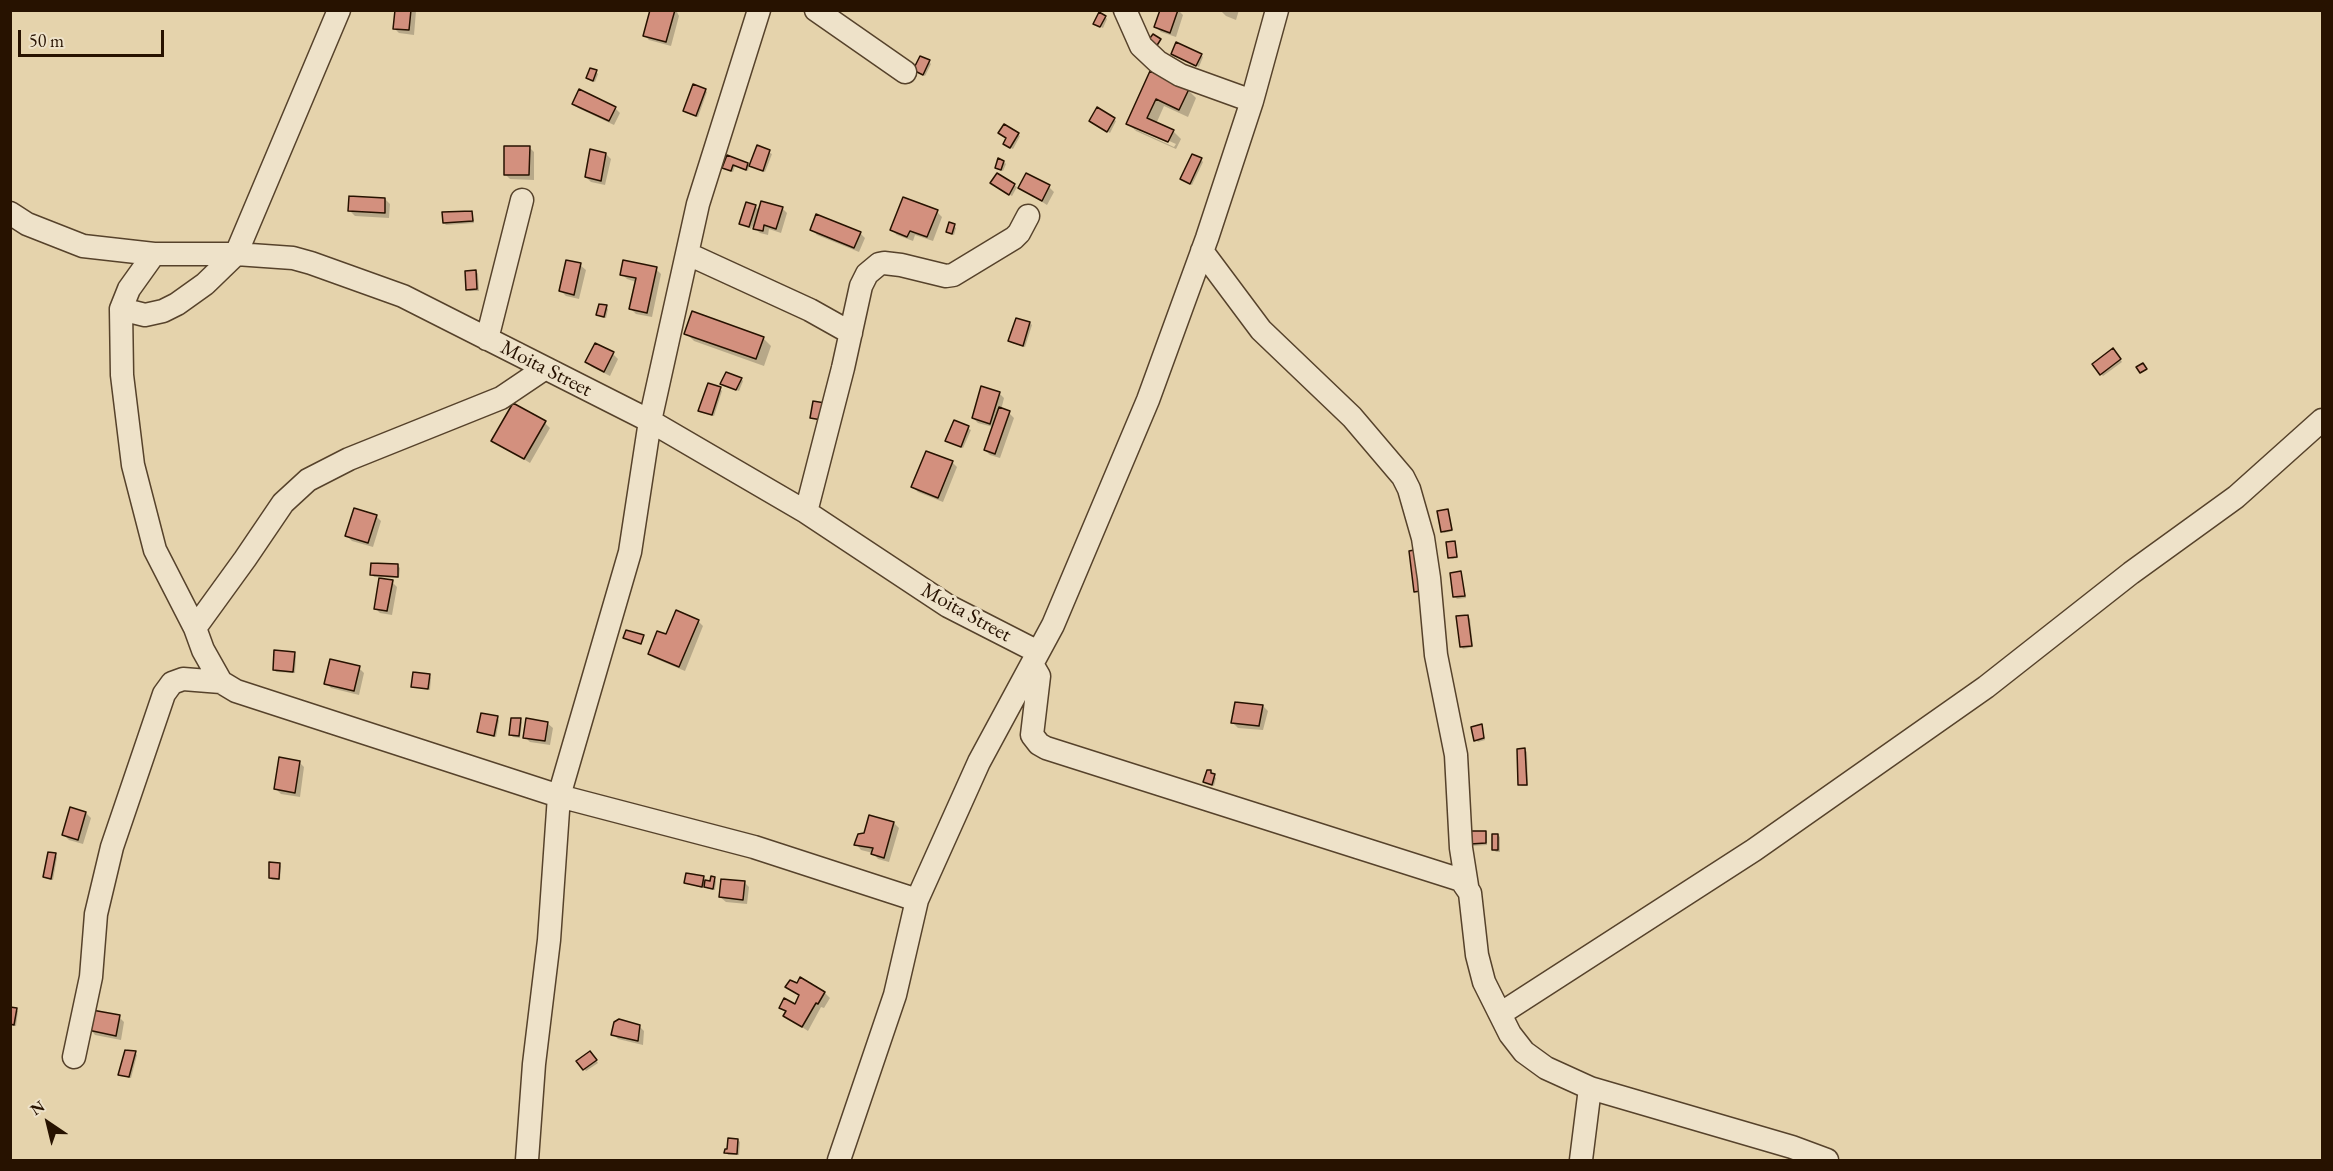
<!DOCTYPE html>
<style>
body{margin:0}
#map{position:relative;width:2333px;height:1171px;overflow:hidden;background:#e5d3ac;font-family:"EB Garamond",serif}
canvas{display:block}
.frame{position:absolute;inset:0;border:12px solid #271200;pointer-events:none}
.north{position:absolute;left:18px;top:1093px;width:60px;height:60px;-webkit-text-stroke:4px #eee2c9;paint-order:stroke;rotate:325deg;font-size:16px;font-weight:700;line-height:24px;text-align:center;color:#271200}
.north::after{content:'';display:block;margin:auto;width:21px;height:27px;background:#271200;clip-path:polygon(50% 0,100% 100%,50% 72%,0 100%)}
.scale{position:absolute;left:18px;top:30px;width:146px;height:27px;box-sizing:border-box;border:3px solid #271200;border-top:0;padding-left:8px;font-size:18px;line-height:21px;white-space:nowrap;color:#271200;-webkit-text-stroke:4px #eee2c9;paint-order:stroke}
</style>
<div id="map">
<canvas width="2333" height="1171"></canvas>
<div class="frame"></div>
<div class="north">N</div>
<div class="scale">50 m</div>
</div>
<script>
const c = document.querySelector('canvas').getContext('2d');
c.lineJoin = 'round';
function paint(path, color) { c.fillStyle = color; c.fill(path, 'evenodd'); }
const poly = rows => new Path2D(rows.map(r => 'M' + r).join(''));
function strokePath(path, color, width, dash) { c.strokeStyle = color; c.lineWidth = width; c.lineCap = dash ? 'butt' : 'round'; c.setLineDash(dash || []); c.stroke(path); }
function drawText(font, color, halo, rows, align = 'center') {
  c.font = font + ' "EB Garamond",serif'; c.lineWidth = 6; c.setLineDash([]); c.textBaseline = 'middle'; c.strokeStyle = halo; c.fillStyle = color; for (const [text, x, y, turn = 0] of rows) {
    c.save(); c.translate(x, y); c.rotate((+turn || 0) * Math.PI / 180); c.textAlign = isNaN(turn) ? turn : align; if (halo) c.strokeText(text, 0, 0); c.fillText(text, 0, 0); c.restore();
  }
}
const shadow = poly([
 [396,10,416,11,414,35,399,33,394,28],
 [651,10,676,10,679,16,671,46,649,40,644,35],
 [1162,10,1178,10,1183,15,1176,37,1161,32,1156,27],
 [1239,10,1236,20,1226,16,1221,11],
 [1105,17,1107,19,1103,28,1097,25],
 [1173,54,1201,55,1203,57,1199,67],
 [929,62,931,64,925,76,917,72],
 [596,72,598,74,595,82,587,78],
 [1150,73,1188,90,1196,98,1188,117,1164,106,1156,124,1173,131,1181,139,1176,149,1136,131,1128,123],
 [1135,126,1176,144,1174,147,1135,129],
 [705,90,707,92,698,117,686,113,684,111],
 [573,103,615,108,620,113,614,125,578,108],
 [1097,109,1116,121,1110,133,1093,123],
 [1004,126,1020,136,1013,149,1007,146,1008,138],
 [529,147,534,152,534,180,510,179,505,174],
 [758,147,772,154,765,172,753,167],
 [606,154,611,159,605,185,591,182,586,177],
 [728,157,747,164,749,167,748,171,735,166,733,172,726,169,724,167],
 [1201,160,1203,162,1192,185,1183,181],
 [1004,162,1006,164,1003,171,996,167],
 [997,175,1017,187,1012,196,994,185],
 [1049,187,1054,192,1047,205,1020,188],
 [385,199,390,204,389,218,355,216,350,211],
 [755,206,760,211,782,208,787,213,781,233,769,229,768,235,760,233,752,226,751,229,741,224],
 [472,212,474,223,446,225,444,223],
 [937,212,942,217,933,241,915,235,913,241,897,235,892,230],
 [954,226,956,228,954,235,948,232],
 [812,229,860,233,865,238,859,252,817,235],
 [580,265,586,270,579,299,566,296,561,291],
 [656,269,661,274,652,317,636,314,631,309,636,282,627,279,622,274],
 [476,271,478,274,479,291,470,291,467,289],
 [606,307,608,309,606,318,600,317,598,315],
 [1030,323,1032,325,1025,347,1012,343,1010,341],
 [686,333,763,338,771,346,764,366,694,341],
 [2115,352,2122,362,2103,376,2101,374],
 [613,354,618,359,610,376,592,367,587,362],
 [741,379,743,381,739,391,724,386],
 [720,389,722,391,714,416,702,412,700,410],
 [999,393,1004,398,1001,410,1009,413,1014,418,1000,458,990,455,985,450,993,427,978,423,973,418],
 [955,422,971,430,963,448,949,442],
 [545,423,550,428,530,463,493,440],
 [952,462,957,467,943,502,918,492,913,487],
 [1448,510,1453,531,1444,533,1442,531],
 [376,516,381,521,373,547,352,541,347,536],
 [1455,542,1458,558,1452,559,1450,557],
 [398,566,400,568,399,578,374,577,372,574],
 [1461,572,1466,598,1457,599,1455,597],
 [392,582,397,587,392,615,380,613,375,608],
 [1468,616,1470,619,1473,647,1463,649,1461,646],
 [698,621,703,626,685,671,654,658,649,653,666,636],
 [294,653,296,656,295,673,276,672,274,669],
 [359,668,364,673,359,695,331,688,326,683],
 [429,675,431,678,430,690,413,686],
 [1263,706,1268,711,1263,730,1238,728,1233,723],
 [497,718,499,720,496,737,479,732],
 [520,720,522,722,520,738,513,737,511,735],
 [547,723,553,728,550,745,530,742,525,737],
 [1481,726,1485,740,1478,742,1476,740],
 [1525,750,1527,752,1528,786,1522,786,1519,784],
 [299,762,304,767,300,797,281,794,276,789],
 [1210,772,1216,778,1214,786,1205,782],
 [71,809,86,813,91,818,83,844,69,840,64,835],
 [894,823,899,828,889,862,878,859,873,853,861,850,856,844],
 [1485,832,1487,834,1487,845,1473,846,1471,843],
 [1498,835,1500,837,1500,852,1496,852,1494,850],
 [55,855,57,857,53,880,47,879,45,877],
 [279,864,281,866,280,880,272,880,270,878],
 [703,878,705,882,711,883,714,879,716,881,715,890,708,889,704,885,703,888,685,883],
 [744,882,749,887,747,904,726,902,720,897],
 [787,987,825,993,830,998,824,1008,821,1007,808,1031,785,1016,787,1013,781,1007,795,1006,800,996],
 [10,1008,18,1011,16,1026,10,1025],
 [119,1017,124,1022,121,1040,95,1035,90,1029],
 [639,1026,644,1031,643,1045,618,1039,613,1034],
 [135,1053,137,1055,131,1078,122,1076,120,1074],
 [592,1055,598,1063,586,1071,579,1061],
 [738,1140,740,1142,739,1155,728,1155,726,1152]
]);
const building = poly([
 [395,10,411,10,409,30,393,29,395,10],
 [650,10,675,10,666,42,643,36,650,10],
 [1160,10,1178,10,1170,33,1154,27,1160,10],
 [1099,12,1106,16,1100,27,1093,24,1099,12],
 [1153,34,1161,39,1156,47,1147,42,1153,34],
 [1176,42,1202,54,1196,66,1171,54,1176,42],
 [920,56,930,60,923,75,913,70,920,56],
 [590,68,597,70,593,81,586,78,590,68],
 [1150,71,1189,89,1179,110,1156,99,1147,118,1174,130,1168,142,1126,124,1150,71],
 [693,84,706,89,696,116,683,111,693,84],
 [579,89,616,107,609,121,572,104,579,89],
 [1097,107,1115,118,1107,132,1089,121,1097,107],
 [1004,124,1019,133,1010,148,1003,144,1006,138,998,133,1004,124],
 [757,145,770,150,763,171,749,166,757,145],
 [504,146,530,146,529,175,504,175,504,146],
 [590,149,606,153,601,181,585,177,590,149],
 [1192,154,1202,158,1190,184,1180,179,1192,154],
 [727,155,748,163,746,170,733,165,731,171,722,168,727,155],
 [998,158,1004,161,1001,170,995,168,998,158],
 [997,173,1015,184,1009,195,990,183,997,173],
 [1026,173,1050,185,1042,201,1018,188,1026,173],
 [349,196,385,198,385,213,348,211,349,196],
 [903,197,938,210,927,237,910,231,907,237,890,230,903,197],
 [761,201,783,207,776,229,764,225,763,231,753,229,761,201],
 [746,202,756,205,749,227,739,224,746,202],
 [472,211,473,221,443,223,442,212,472,211],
 [816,214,861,232,854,248,810,230,816,214],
 [949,222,955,224,952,234,946,232,949,222],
 [566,260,581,263,574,295,559,291,566,260],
 [623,260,657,267,647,313,629,309,636,278,620,275,623,260],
 [476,270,477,289,466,290,465,271,476,270],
 [599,304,607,305,604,317,596,315,599,304],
 [692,311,764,337,756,359,684,334,692,311],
 [1016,318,1030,322,1023,346,1008,341,1016,318],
 [595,343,614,352,604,372,585,362,595,343],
 [2113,348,2121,359,2100,375,2092,364,2113,348],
 [2143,363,2147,369,2140,373,2136,367,2143,363],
 [726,372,742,378,736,390,720,384,726,372],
 [708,383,721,387,712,415,698,411,708,383],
 [981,386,1000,392,990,424,972,418,981,386],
 [813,401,825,403,822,420,810,418,813,401],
 [513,403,546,421,524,459,491,441,513,403],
 [999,407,1010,411,995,454,984,450,999,407],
 [954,420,969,426,961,447,945,441,954,420],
 [926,451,953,461,938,498,911,487,926,451],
 [354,508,377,515,368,543,345,536,354,508],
 [1448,509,1452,530,1441,532,1437,511,1448,509],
 [1455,541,1457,557,1448,558,1446,542,1455,541],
 [1414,550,1427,590,1414,592,1409,551,1414,550],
 [371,563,398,564,398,577,370,575,371,563],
 [1461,571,1465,596,1453,597,1450,573,1461,571],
 [379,578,393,580,387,611,374,609,379,578],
 [676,610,699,620,679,667,648,654,657,631,666,634,676,610],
 [1468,615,1472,646,1460,647,1456,616,1468,615],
 [626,630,644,635,641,644,623,638,626,630],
 [274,650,295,652,293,672,273,670,274,650],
 [330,659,360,666,354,691,324,684,330,659],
 [413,672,430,674,428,689,411,687,413,672],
 [1235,702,1263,705,1259,726,1231,723,1235,702],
 [481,713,498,716,494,736,477,732,481,713],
 [511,718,521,718,519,736,509,735,511,718],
 [526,718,548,722,545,741,523,738,526,718],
 [1482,724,1484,738,1474,741,1471,727,1482,724],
 [1525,748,1527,785,1518,785,1517,749,1525,748],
 [279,757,300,761,295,793,274,789,279,757],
 [1207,770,1211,770,1211,773,1215,774,1212,785,1203,782,1207,770],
 [70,807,86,812,78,840,62,835,70,807],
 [869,815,894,822,884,858,871,854,873,848,854,845,858,834,864,833,869,815],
 [1469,831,1486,831,1486,843,1470,844,1469,831],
 [1492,834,1498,834,1498,850,1492,850,1492,834],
 [48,852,56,853,51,879,43,877,48,852],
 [269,862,280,863,279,879,269,878,269,862],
 [686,873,704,876,702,887,684,883,686,873],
 [711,876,715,877,713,889,704,887,705,880,710,881,711,876],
 [721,879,745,881,743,900,719,897,721,879],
 [800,977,825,992,818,1004,816,1003,802,1027,783,1016,786,1011,779,1008,784,998,795,1004,799,995,785,987,790,980,797,983,800,977],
 [10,1007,17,1008,14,1025,10,1024,10,1007],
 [92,1010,120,1015,116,1036,88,1030,92,1010],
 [619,1019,640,1025,638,1041,611,1035,614,1022,619,1019],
 [125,1050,136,1051,129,1077,118,1075,125,1050],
 [590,1051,597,1060,583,1070,576,1061,590,1051],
 [728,1138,738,1139,737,1154,724,1153,725,1149,727,1149,728,1138]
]);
const minor = poly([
 [816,10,905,72],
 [1125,10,1141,46,1158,62,1180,75,1252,101],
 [10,213,27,224,83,246,154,254,236,254,293,258,311,263,403,296,650,421,806,512,948,606,1038,652],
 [1202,251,1261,330,1352,417,1403,477,1409,489,1423,538,1429,578,1436,655,1456,755,1461,848,1467,886],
 [154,254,129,289,121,309,122,375,133,465,155,550,195,628,203,650,221,682,236,691,559,796,754,847,917,900],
 [688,254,810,310,851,333],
 [121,309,145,315,163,311,177,304,205,284,236,254,339,10],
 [487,339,522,200],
 [806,512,843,368,861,286,867,274,879,264,884,263,901,265,946,276,953,275,1014,238,1019,233,1028,216],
 [195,628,245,559,283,503,308,480,349,459,501,398,544,369],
 [1032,664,1039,676,1032,735,1039,744,1046,748,1461,880,1470,893,1477,955,1484,982,1510,1034,1524,1052,1546,1068,1590,1088,1792,1147,1827,1160],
 [1500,1014,1754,850,1986,687,2131,573,2236,497,2322,420],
 [74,1057,91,977,96,914,112,847,164,694,172,683,183,679,221,682],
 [527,1160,534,1064,549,940,559,796,630,552,650,421,698,204,759,10],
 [839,1160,895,995,917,900,979,762,1053,625,1148,400,1207,238,1252,101,1277,10],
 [1581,1160,1590,1088]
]);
const streetNames = [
 ["Moita Street",546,369,27],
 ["Moita Street",966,613,29]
];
paint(shadow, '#0003');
paint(building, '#d3907e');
strokePath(building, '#271200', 1.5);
strokePath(minor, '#56422b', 25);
strokePath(minor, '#eee2c9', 22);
drawText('21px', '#271200', '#eee2c9', streetNames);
</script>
